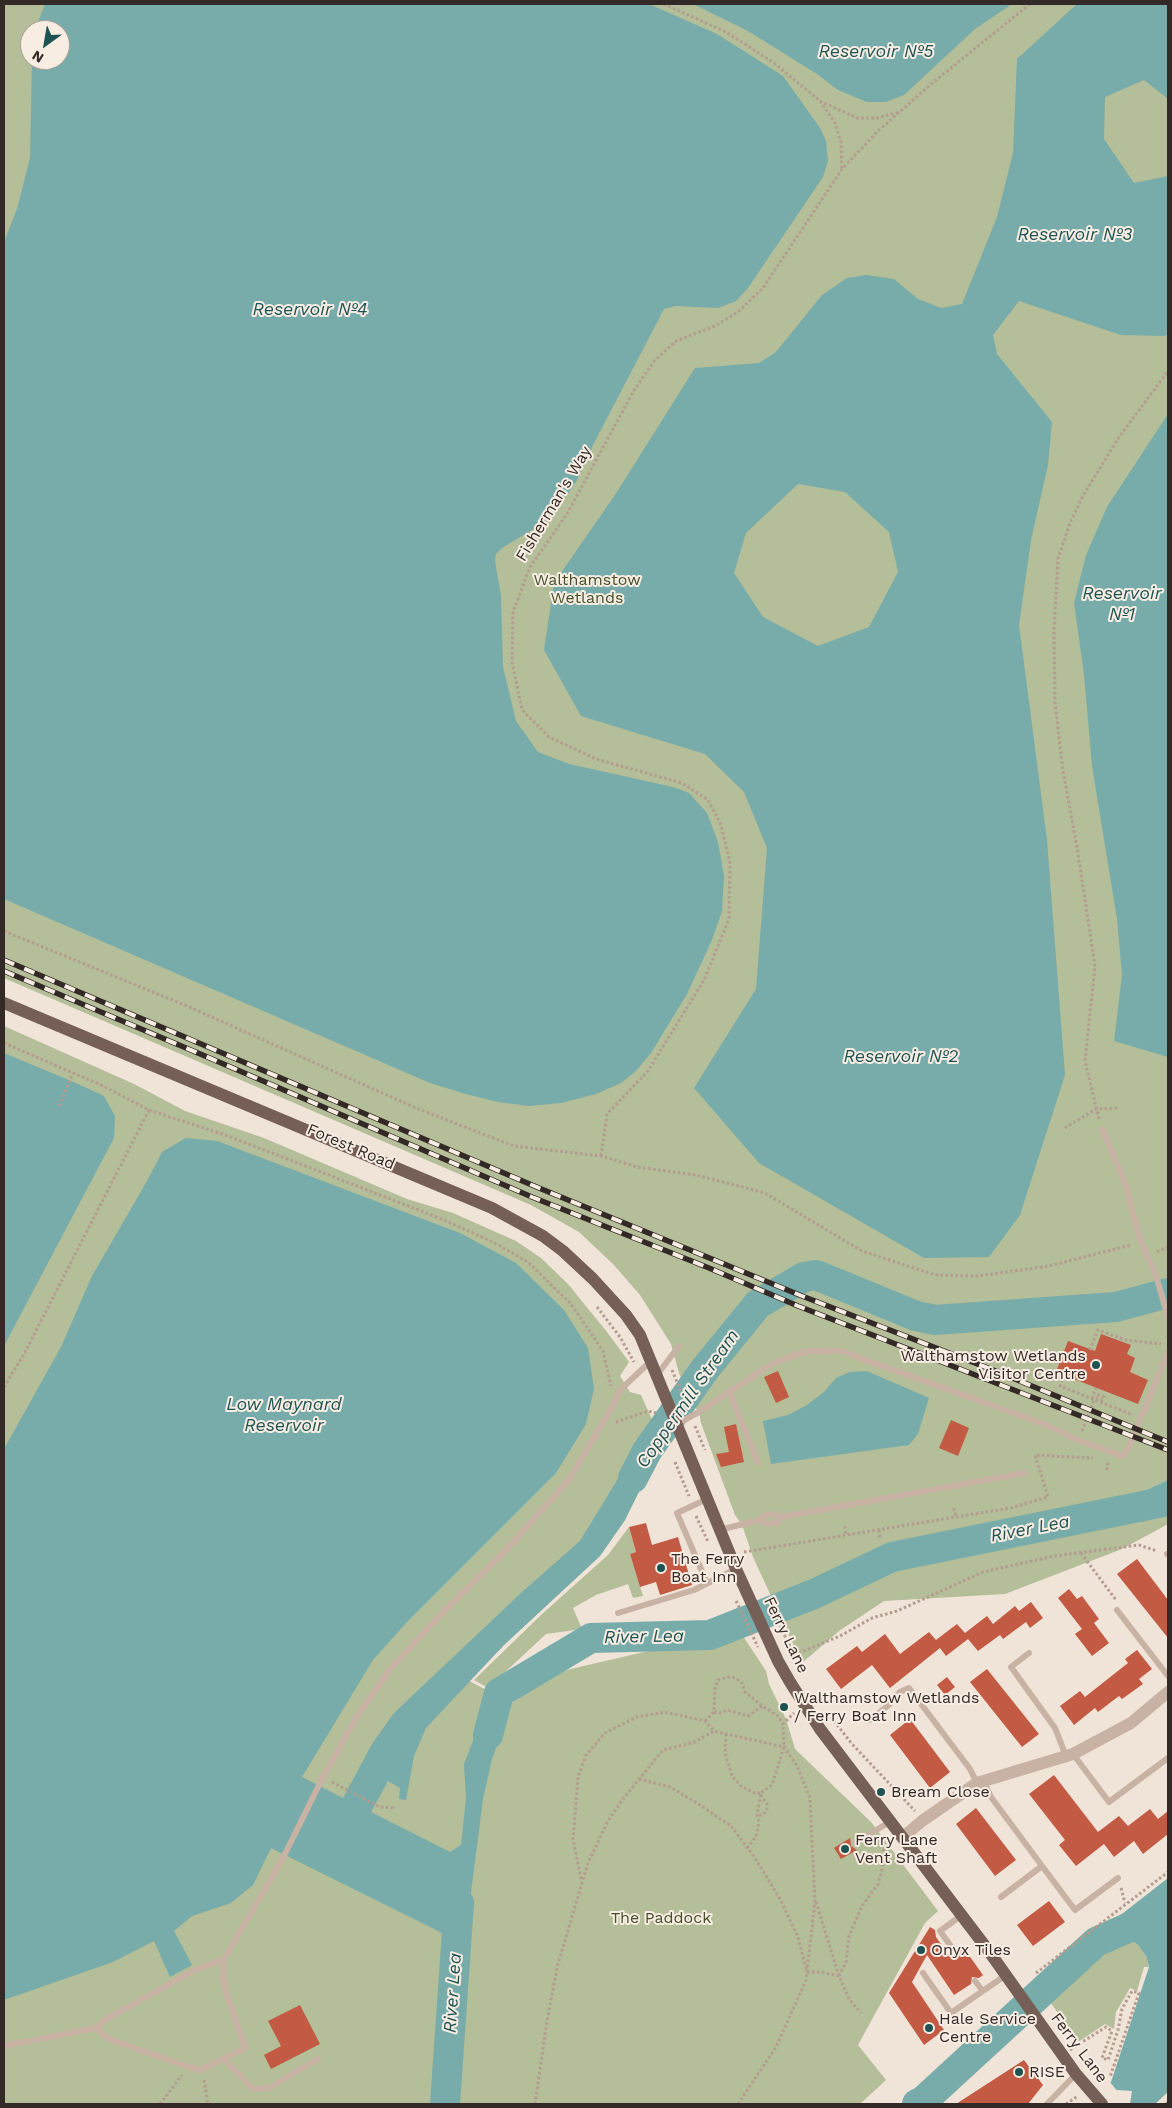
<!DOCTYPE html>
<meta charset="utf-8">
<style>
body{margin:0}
#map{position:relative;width:1172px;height:2108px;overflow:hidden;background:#f0e3d8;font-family:"Work Sans",sans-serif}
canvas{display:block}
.frame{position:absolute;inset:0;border:5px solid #332926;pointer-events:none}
.north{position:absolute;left:20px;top:20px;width:50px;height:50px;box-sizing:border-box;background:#f8ede3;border:1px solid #a99f97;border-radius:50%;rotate:212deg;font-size:14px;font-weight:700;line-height:20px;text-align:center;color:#332926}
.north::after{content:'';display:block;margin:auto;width:18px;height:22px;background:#1d5353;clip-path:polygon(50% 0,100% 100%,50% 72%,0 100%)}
</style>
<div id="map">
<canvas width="1172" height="2108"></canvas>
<div class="frame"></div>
<div class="north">N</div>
</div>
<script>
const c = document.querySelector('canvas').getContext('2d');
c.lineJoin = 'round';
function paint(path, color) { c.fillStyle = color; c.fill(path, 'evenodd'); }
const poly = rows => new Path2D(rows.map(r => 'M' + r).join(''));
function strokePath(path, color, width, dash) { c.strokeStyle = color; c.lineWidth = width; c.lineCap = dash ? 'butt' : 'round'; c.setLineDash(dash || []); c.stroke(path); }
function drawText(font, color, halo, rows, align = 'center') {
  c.font = font + ' "Work Sans",sans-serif'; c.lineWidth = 4; c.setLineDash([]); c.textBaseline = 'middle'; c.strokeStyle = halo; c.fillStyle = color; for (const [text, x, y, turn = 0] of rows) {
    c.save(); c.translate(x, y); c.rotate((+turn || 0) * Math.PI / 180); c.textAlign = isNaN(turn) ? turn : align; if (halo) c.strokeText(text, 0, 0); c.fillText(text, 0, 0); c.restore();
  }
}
const green = poly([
 [4,4,1168,4,1168,1480,1131,1497,1142,1521,1168,1513,1168,1524,1122,1549,1005,1594,884,1601,839,1631,802,1663,753,1557,742,1525,735,1515,701,1423,699,1412,691,1402,679,1373,671,1344,640,1295,613,1264,579,1232,531,1205,4,978],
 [30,30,60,30,60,60,30,60],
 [4,1026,134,1084,185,1111,264,1138,407,1199,453,1213,516,1241,541,1258,568,1284,607,1332,629,1362,620,1376,630,1392,641,1395,658,1433,660,1449,625,1520,600,1556,504,1645,469,1681,512,1703,558,1672,687,1642,741,1633,766,1671,769,1684,786,1719,795,1749,871,1822,938,1911,925,1923,858,2045,886,2080,860,2104,4,2104],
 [629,1527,636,1552,630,1554,643,1596,633,1598,628,1584,596,1595,573,1608,582,1629,546,1634,488,1688,474,1680,541,1615,608,1555],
 [1119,1937,1129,1939,1138,1945,1146,1956,1149,1967,1144,1967,1137,1991,1130,1988,1125,1997,1116,2012,1114,2029,1105,2024,1078,2042,1035,1980,1091,1938,1100,1946]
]);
const water = poly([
 [45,4,649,4,717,34,783,76,820,128,826,141,828,161,823,177,748,288,736,301,718,308,675,306,664,309,593,445,576,482,555,512,537,527,502,548,496,554,495,561,501,596,503,667,516,721,538,752,569,764,673,787,689,793,707,813,718,842,724,876,722,911,712,940,687,994,651,1053,635,1072,621,1083,596,1094,561,1103,529,1106,498,1102,466,1094,430,1083,4,899,4,242,17,209,30,158,32,60,60,60,60,30,35,30],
 [693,4,1012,4,975,29,904,95,886,102,867,102,838,90,817,74,748,31],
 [1077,4,1168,4,1168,99,1144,80,1105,97,1104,139,1134,183,1168,176,1168,333,1165,336,1121,335,1019,301,993,335,997,354,1052,422,1048,465,1031,540,1019,625,1047,840,1065,1075,1020,1215,989,1257,924,1258,759,1163,694,1088,756,989,767,848,744,792,705,754,581,716,544,650,554,583,615,495,695,368,759,363,776,352,822,295,847,278,866,275,894,279,918,299,941,308,962,304,997,217,1013,153,1017,59],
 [798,484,845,492,889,532,898,572,869,627,818,646,763,617,734,573,746,533],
 [1168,414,1168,1057,1114,1041,1122,975,1117,919,1092,766,1084,674,1074,603,1086,555,1107,507],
 [4,1053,76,1083,104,1096,115,1116,114,1138,4,1346],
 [186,1138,217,1141,460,1233,516,1263,564,1310,588,1348,594,1389,586,1424,556,1473,407,1622,373,1660,302,1777,343,1798,372,1744,394,1713,522,1592,580,1541,644,1436,660,1449,625,1520,600,1556,504,1645,426,1728,414,1756,406,1800,399,1799,400,1788,388,1781,371,1812,450,1852,461,1845,466,1798,464,1764,492,1692,512,1703,492,1759,483,1799,464,1947,438,1931,271,1848,253,1885,231,1903,192,1916,174,1931,192,1965,170,1977,154,1941,113,1962,4,2000,4,1449,61,1347,92,1276,147,1181,162,1152],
 [867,1371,929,1398,918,1434,909,1445,771,1464,763,1421,788,1415,807,1405,824,1392,836,1378,850,1372],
 [1168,1480,1168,1513,1142,1522,1131,1497],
 [1168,1878,1168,2092,1155,2104,1130,2104,1132,2091,1117,2090,1102,2104,1085,2104,1111,2082,1149,1967,1146,1956,1138,1945,1129,1939,1119,1937,1100,1946,1091,1938]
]);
const pier = poly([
 [1109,2081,1119,2093,1106,2104,1083,2104]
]);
const river = poly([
 [633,1478,647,1451,705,1369,758,1304,804,1277,816,1275,916,1316,935,1320,1116,1307,1168,1293],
 [488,1735,499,1693,591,1638,710,1635,814,1594,892,1557,1168,1501],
 [445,2104,459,1903],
 [917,2104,923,2101,1096,1942,1168,1910]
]);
const building = poly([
 [1101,1334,1131,1345,1127,1354,1135,1358,1130,1372,1148,1380,1138,1404,1056,1372,1068,1341,1095,1351],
 [778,1371,789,1397,776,1403,764,1377],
 [951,1420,969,1428,958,1456,939,1448],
 [736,1424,744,1462,721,1467,716,1454,729,1452,724,1427],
 [646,1523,652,1545,678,1537,692,1585,660,1595,656,1582,640,1587,630,1554,636,1552,629,1527],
 [1137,1559,1168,1600,1168,1638,1117,1574],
 [1069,1589,1077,1599,1082,1596,1099,1619,1094,1623,1109,1643,1092,1656,1075,1634,1082,1629,1058,1598],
 [1031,1602,1043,1618,1030,1628,1026,1622,1003,1639,1000,1635,978,1651,968,1639,946,1656,940,1648,890,1688,872,1665,841,1689,826,1669,857,1646,862,1652,885,1634,900,1654,929,1632,936,1640,957,1624,965,1633,987,1616,993,1624,1015,1606,1019,1611],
 [1137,1650,1152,1669,1139,1679,1143,1684,1122,1699,1119,1696,1098,1712,1095,1708,1074,1725,1060,1706,1080,1691,1085,1697,1128,1663,1125,1659],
 [987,1669,1039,1734,1022,1747,970,1682],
 [947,1677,955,1687,945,1695,937,1685],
 [910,1719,950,1772,930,1788,890,1735],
 [1054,1775,1098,1832,1119,1816,1128,1826,1150,1809,1158,1819,1168,1811,1168,1834,1143,1854,1134,1841,1114,1857,1104,1844,1076,1866,1059,1845,1065,1840,1029,1794],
 [976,1808,1016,1860,995,1876,956,1824],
 [850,1838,851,1846,857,1850,841,1859,834,1848],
 [1049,1901,1065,1922,1033,1946,1017,1925],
 [930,1927,935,1930,936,1937,949,1956,957,1956,960,1954,959,1949,963,1947,983,1975,979,1978,972,1977,971,1984,954,1995,927,1955,912,1982,944,2030,924,2045,889,1993],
 [300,2005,320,2044,271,2069,264,2055,281,2046,268,2021],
 [1024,2060,1043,2085,1028,2104,956,2104]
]);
const path = poly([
 [664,4,726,32,774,63,820,101,835,123,841,142,842,168],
 [4,6,4,4],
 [820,101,857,118,877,118,899,112],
 [4,931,187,1006,416,1108,514,1146,601,1156,637,1167,696,1175,765,1193,862,1251,935,1275,977,1276,1049,1266,1131,1245],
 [4,1043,101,1085,149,1110,228,1136,303,1165,444,1220,493,1242,528,1262,571,1304,603,1351,611,1386],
 [1099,1119,1085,1061,1095,966,1077,847,1063,771,1055,702,1054,631,1058,559,1070,523,1083,496,1117,440,1168,371],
 [1065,1128,1096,1109,1119,1108],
 [601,1156,607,1114,648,1071,704,980,729,919,730,863,721,825,708,800,682,783,596,759,549,737,522,710,512,662,513,612,530,567,567,514,633,392,654,361,676,341,715,326,738,312,763,288,842,169,878,131,930,85,1030,4],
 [1157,1252,1168,1247],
 [597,1307,620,1337,634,1362],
 [1090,1350,1098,1330,1126,1340,1161,1344],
 [672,1370,687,1406],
 [1064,1375,1060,1386,1133,1415],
 [4,1387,23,1356,149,1110],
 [1092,1399,1093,1397,1102,1400,1104,1397,1094,1393,1096,1388],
 [616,1422,648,1411,656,1413],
 [695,1426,705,1450],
 [1082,1431,1094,1400],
 [675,1462,689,1496],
 [1107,1470,1108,1460],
 [954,1508,956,1518],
 [696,1516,708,1542],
 [845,1526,846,1535],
 [879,1530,880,1540],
 [744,1552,1010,1508,1048,1497,1035,1455,1093,1458],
 [1081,1553,1116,1600],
 [780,1626,800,1667],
 [794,1655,840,1636,872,1618,897,1611,983,1572,1054,1556,1139,1545,1157,1551],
 [714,1712,720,1713,728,1710,748,1716,762,1706],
 [831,1717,852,1744,915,1811],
 [705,1721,714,1712,715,1689,718,1680,728,1677,736,1678,742,1683,745,1692,762,1706,777,1715,783,1724],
 [726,1734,725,1753,732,1776,742,1787,755,1793,761,1793,762,1798,767,1803,767,1809,763,1815,757,1815],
 [639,1779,670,1787,700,1805,731,1826,755,1858,780,1899,798,1937,806,1969],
 [332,1782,380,1807,395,1808],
 [747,1848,756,1837,759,1822,757,1815,761,1793,772,1785,784,1747,783,1724,794,1713],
 [581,1879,573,1839,578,1777,586,1755,605,1733,637,1717,665,1712,705,1721,714,1731],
 [1121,1888,1125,1903],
 [816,1902,839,1976,849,1999,861,2013],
 [807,1972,822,1972,839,1976],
 [1036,1973,1168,1872],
 [839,1976,846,1962,849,1936,862,1906,878,1884,882,1870,883,1851,889,1841],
 [1079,2044,1106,2027,1112,2031,1102,2058,1108,2060,1118,2030,1122,2009,1132,1991,1139,1993,1110,2077],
 [204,2080,208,2104],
 [160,2104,182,2075],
 [535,2104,547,2021,558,1964,588,1863,608,1821,623,1799,663,1750,695,1742,714,1731,784,1747,797,1766,810,1798,815,1902,806,1980,776,2047,738,2104],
 [1066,2104,1078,2096],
 [1166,2104,1168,2102]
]);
const service = poly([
 [1102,1129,1125,1183,1141,1242,1156,1276,1168,1317],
 [657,1375,679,1346],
 [729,1391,758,1463],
 [677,1424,699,1412,770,1365,789,1357,810,1351,841,1351,1044,1424,1078,1440,1122,1456,1129,1447,1168,1352],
 [707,1499,677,1513,707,1583],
 [760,1520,767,1524,777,1523,781,1517],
 [719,1530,760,1520,763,1516,775,1514,781,1517,1025,1473],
 [1167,1554,1168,1554],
 [1117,1610,1168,1676],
 [618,1613,694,1590,736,1569],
 [1029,1653,1011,1667,1055,1728,1066,1756],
 [870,1720,890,1704,893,1698,900,1692,909,1688,970,1769,977,1783],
 [1073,1754,1109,1802,1168,1758],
 [983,1780,991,1797,1042,1866,1001,1897],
 [855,1843,891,1821],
 [1042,1866,1075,1910,1118,1878],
 [955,1952,940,1931,962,1915],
 [923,1973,951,2013,1006,1975],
 [975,1981,983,1991],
 [96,2028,109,2039,183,2065,201,2070,245,2048,226,1992,223,1978,224,1959],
 [4,2046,96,2028,108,2018,193,1971,224,1959,283,1858,319,1785,356,1718,391,1668,448,1607,507,1549,569,1480,614,1404,619,1391,651,1361],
 [224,2059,253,2089,269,2088,318,2059],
 [1047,2104,1076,2074]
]);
const minor = poly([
 [903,1837,922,1821,977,1783,1073,1754,1131,1723,1168,1692]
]);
const primary = poly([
 [4,1003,492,1208,543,1236,563,1251,593,1279,626,1315,640,1335,736,1569,778,1661,790,1682,820,1729,988,1950,1076,2074,1102,2104]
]);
const rail = poly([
 [4,960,539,1188,802,1296,993,1370,1168,1442],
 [4,971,205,1056,532,1197,709,1268,798,1306,1168,1450]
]);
const pathBridge = poly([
 [59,1106,73,1073],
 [736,1601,758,1647],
 [1070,2050,1079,2044]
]);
const markers = [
 [1096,1365,5,"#1d5353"],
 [661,1568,5,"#1d5353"],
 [784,1707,5,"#1d5353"],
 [881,1792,5,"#1d5353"],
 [845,1849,5,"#1d5353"],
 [921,1950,5,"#1d5353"],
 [929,2028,5,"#1d5353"],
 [1019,2072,5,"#1d5353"]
];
const streetNames = [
 ["Fisherman's Way",554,504,-59],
 ["Forest Road",351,1147,23],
 ["Ferry Lane",786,1635,64],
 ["Ferry Lane",1079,2048,53]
];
const parkNames = [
 ["Walthamstow",587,580],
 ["Wetlands",587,598],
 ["The Paddock",661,1918]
];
const poiNames = [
 ["Walthamstow Wetlands",1086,1356,"right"],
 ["Visitor Centre",1086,1374,"right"],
 ["The Ferry",671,1559],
 ["Boat Inn",671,1577],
 ["Walthamstow Wetlands",794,1698],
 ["/ Ferry Boat Inn",794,1716],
 ["Bream Close",891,1792],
 ["Ferry Lane",855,1840],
 ["Vent Shaft",855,1858],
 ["Onyx Tiles",931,1950],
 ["Hale Service",939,2019],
 ["Centre",939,2037],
 ["RISE",1029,2072]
];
const waterNames = [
 ["Reservoir №5",876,52],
 ["Reservoir №3",1075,235],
 ["Reservoir №4",310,310],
 ["Reservoir",1122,594],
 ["№1",1122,615],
 ["Reservoir №2",901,1057],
 ["Coppermill Stream",688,1399,-55],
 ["Low Maynard",284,1405],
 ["Reservoir",284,1426],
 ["River Lea",1030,1529,-11],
 ["River Lea",644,1637,-1],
 ["River Lea",453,1993,-86]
];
paint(green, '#b4be98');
paint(water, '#77acab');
paint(pier, '#f0e3d8');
strokePath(river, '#77acab', 30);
paint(building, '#c35a43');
strokePath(path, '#b39c8f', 3, [2.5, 2.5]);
strokePath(service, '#c7b2a4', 6);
strokePath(minor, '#c7b2a4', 12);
strokePath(primary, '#755f57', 12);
strokePath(rail, '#332926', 5.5);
strokePath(rail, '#f8ede3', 4, [11]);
strokePath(pathBridge, '#b39c8f', 3, [2.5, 2.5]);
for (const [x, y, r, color] of markers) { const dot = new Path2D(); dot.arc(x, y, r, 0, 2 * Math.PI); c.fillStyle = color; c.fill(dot); strokePath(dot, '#f8ede3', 2); }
drawText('16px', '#332926', '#f8ede3', streetNames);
drawText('16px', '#45502a', '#f8ede3', parkNames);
drawText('16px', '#332926', '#f8ede3', poiNames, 'left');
drawText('italic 18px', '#1d5353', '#f8ede3', waterNames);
</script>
